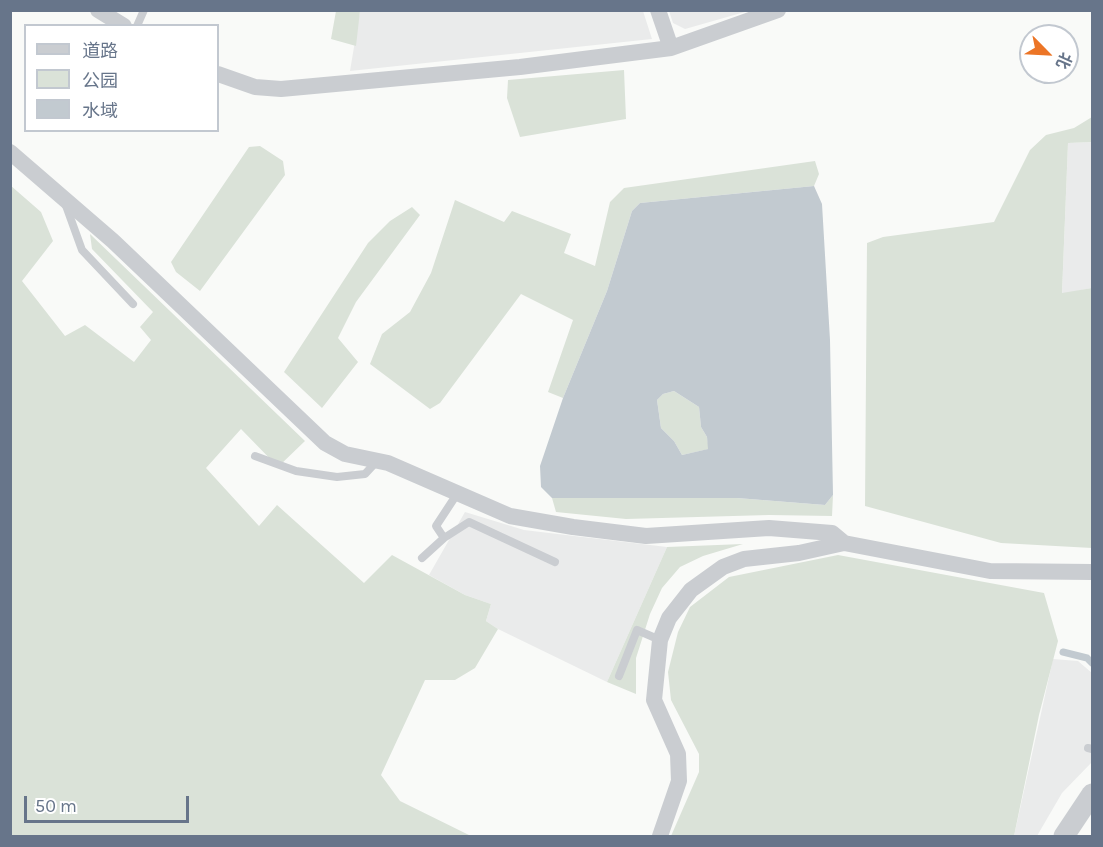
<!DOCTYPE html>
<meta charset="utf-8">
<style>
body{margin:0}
#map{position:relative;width:1103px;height:847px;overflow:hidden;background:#f9faf8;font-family:Karla,"Noto Sans SC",sans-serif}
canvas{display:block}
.frame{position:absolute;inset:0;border:12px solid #67758a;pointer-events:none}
.legend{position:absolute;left:24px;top:24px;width:195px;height:108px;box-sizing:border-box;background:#fff;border:2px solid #c2c8d0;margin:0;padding:8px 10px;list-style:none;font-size:18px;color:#67758a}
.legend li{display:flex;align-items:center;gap:12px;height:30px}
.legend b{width:30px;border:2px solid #c2c8d0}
.north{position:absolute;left:1019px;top:24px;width:60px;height:60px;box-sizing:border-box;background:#fff;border:2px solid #c2c8d0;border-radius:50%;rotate:114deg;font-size:16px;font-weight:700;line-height:24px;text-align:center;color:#67758a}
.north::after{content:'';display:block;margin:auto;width:21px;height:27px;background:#ec7526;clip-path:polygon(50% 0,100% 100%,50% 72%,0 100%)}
.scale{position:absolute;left:24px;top:796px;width:165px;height:27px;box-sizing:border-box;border:3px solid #67758a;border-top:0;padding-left:8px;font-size:18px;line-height:21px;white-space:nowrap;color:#67758a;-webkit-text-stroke:4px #fff;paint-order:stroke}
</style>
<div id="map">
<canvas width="1103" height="847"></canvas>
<div class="frame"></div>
<ul class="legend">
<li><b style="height:8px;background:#cacdd1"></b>道路</li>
<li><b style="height:16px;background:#dae2d8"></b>公园</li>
<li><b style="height:16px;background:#c2cad0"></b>水域</li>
</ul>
<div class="north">北</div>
<div class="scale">50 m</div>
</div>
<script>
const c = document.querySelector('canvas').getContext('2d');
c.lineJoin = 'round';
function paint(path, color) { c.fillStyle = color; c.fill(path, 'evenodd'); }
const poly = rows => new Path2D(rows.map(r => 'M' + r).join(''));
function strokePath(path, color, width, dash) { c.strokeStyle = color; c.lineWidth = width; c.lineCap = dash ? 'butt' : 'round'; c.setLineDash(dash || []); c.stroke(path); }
const built = poly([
 [360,11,643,11,652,39,350,71],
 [669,11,669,10,748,11,685,29,673,23],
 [1092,142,1092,288,1062,294,1068,143],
 [465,512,524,530,667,547,607,682,498,629,486,621,491,604,465,595,429,575],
 [1053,659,1078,661,1092,673,1092,762,1062,793,1037,836,1014,836]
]);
const green = poly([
 [336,11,360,11,356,46,331,39],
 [624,70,626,119,520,137,507,98,508,80],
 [1092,117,1092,142,1068,143,1062,293,1092,288,1092,548,1001,543,865,506,867,243,883,237,994,222,1030,150,1046,135,1074,128],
 [260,146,283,161,285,175,200,291,176,272,171,262,249,147],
 [815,161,819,174,814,186,640,203,632,211,607,291,563,398,548,392,573,320,521,294,440,403,430,409,370,364,382,334,410,312,431,273,455,200,504,222,512,211,571,234,564,253,595,266,610,202,624,188],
 [10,185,41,212,53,241,22,281,65,336,85,325,134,362,151,340,140,327,153,312,92,249,90,234,305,441,278,467,241,429,206,468,259,526,277,505,364,583,392,555,465,595,491,604,486,621,498,629,475,668,455,680,425,680,381,775,400,801,471,836,11,836],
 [412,207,420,215,356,302,338,338,358,362,322,408,284,372,368,243,390,221],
 [674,391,699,407,701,427,707,437,709,449,682,455,674,441,661,428,657,400,663,394],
 [833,495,832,516,769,515,626,519,556,512,552,498,737,498,825,505],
 [743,544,703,556,680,567,662,588,650,614,636,658,636,694,607,682,667,547],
 [838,555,1044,593,1058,641,1039,715,1014,836,671,836,699,772,699,754,671,700,668,672,678,632,690,607,729,577]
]);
const water = poly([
 [814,186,822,204,830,340,833,495,825,505,737,498,552,498,541,487,540,466,563,398,607,291,632,211,640,203],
 [674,391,699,407,701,427,707,437,708,449,682,455,674,441,661,428,657,400,663,394]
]);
const stream = poly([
 [1063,652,1087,658,1092,663]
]);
const service = poly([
 [137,26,144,10],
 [65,203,82,250,133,304],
 [255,456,296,471,337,477,365,474,377,461],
 [444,538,469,522,555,562],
 [422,558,444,538,436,526,457,494],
 [619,676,637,630,660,640],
 [1088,748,1092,749]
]);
const minor = poly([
 [98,10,124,26],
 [658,10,671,48],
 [218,74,255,87,281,89,520,67,671,48,778,10],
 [10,152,113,241,325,443,345,454,388,463,510,516,573,527,646,536,769,528,832,533,844,543,990,571,1092,572],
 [660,836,679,781,678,754,654,700,660,640,669,618,691,590,723,567,744,559,799,553,844,543]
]);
const tertiary = poly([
 [1064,836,1092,794]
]);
paint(built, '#eaebeb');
paint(green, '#dae2d8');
paint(water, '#c2cad0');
strokePath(stream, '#c2cad0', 7);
strokePath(service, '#cacdd1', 8);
strokePath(minor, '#cacdd1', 16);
strokePath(tertiary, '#cacdd1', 21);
</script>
